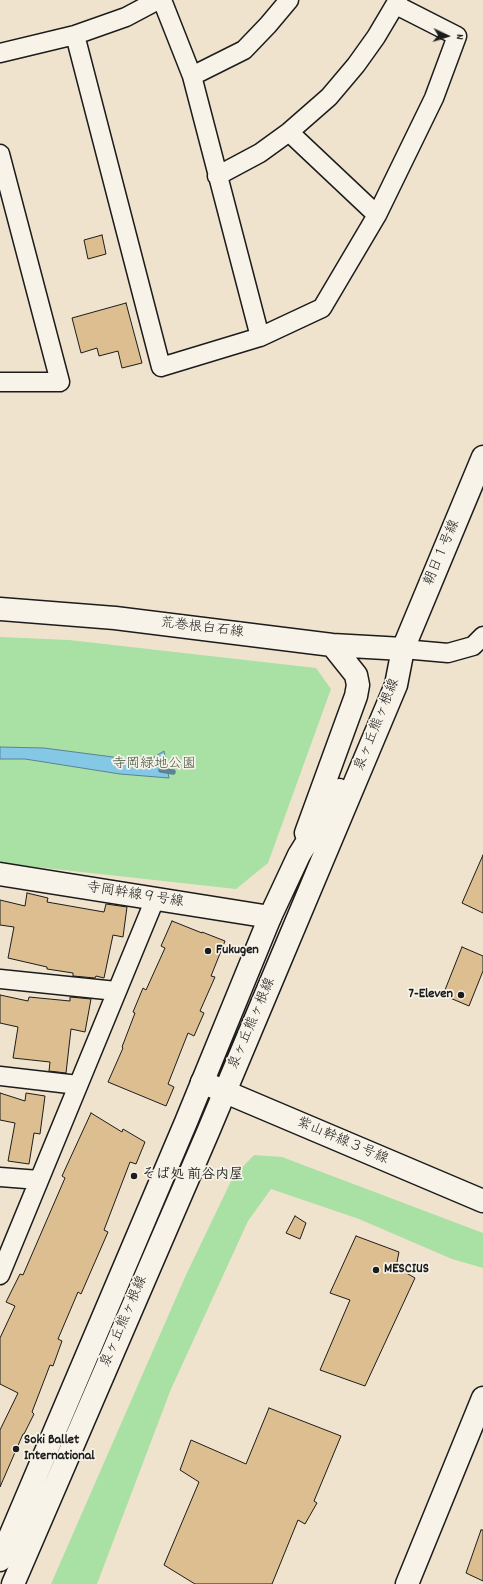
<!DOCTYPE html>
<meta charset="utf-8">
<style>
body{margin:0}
#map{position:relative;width:483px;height:1584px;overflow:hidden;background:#efe3ce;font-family:Dekko,sans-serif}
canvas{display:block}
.north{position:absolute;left:427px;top:16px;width:40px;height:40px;-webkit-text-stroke:3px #f7f3e8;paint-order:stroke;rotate:94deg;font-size:11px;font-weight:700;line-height:16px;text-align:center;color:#1c1c1c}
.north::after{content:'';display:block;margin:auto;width:14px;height:18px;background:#1c1c1c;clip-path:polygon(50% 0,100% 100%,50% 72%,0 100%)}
</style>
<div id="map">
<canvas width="483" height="1584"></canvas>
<div class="north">N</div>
</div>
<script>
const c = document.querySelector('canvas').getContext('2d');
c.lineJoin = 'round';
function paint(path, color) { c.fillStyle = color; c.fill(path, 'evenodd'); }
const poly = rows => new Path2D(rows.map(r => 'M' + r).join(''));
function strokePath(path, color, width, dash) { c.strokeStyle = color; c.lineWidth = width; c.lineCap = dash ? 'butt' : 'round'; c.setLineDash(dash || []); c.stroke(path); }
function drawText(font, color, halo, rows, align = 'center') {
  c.font = font + ' Dekko,"Klee One",sans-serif'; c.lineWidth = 3.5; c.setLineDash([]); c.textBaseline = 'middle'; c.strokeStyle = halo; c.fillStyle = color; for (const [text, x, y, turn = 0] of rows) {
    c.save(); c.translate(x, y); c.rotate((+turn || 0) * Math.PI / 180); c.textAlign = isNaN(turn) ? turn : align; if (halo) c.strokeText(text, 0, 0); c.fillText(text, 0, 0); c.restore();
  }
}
const green = poly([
 [0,637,69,640,316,668,331,689,268,863,236,889,0,863],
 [254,1155,282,1157,483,1233,483,1268,452,1259,359,1219,271,1189,248,1221,171,1389,97,1584,51,1584,186,1275,233,1177]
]);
const water = poly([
 [0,747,44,748,128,759,151,759,164,751,169,778,120,774,25,759,0,759,0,747]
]);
const stream = poly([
 [161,770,173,772]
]);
const building = poly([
 [102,235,106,254,88,259,84,240,102,235],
 [126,303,142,363,122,368,118,351,99,356,97,348,81,353,72,318,126,303],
 [483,855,483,913,462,903,483,855],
 [27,893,48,898,47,902,104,912,106,904,127,907,123,937,113,935,104,978,96,976,95,978,73,976,73,973,47,969,47,967,8,958,14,927,0,925,0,900,25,906,27,893],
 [172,921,202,933,202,932,225,941,211,976,215,977,200,1011,204,1013,194,1036,188,1033,168,1084,174,1087,166,1106,108,1082,123,1048,122,1047,135,1013,133,1012,143,988,146,990,165,948,161,946,172,921],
 [462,947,483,956,483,971,469,1006,443,995,462,947],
 [0,995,28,1001,29,997,70,1001,70,997,91,999,85,1032,71,1029,66,1073,49,1071,50,1062,13,1058,18,1027,0,1023,0,995],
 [0,1093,25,1101,26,1093,45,1096,40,1134,34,1133,29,1164,8,1161,15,1123,0,1120,0,1093],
 [91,1113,122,1132,123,1129,145,1142,136,1164,130,1162,104,1230,108,1232,81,1294,78,1292,58,1339,62,1341,53,1366,50,1365,32,1412,34,1414,24,1434,23,1434,0,1487,0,1430,18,1393,0,1384,0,1338,15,1306,6,1302,20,1274,23,1275,65,1178,62,1176,91,1113],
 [295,1216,306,1223,300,1239,286,1233,295,1216],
 [356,1236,399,1252,396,1267,415,1278,365,1386,320,1370,350,1300,330,1293,356,1236],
 [269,1408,341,1436,314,1501,317,1503,305,1524,298,1520,272,1584,195,1584,164,1565,199,1482,180,1470,191,1440,246,1464,269,1408],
 [481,1530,483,1530,483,1581,466,1573,481,1530]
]);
const minor = poly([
 [162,0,192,76,260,337],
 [75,35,161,367,260,337,322,308,377,215,434,98,457,36,396,5],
 [0,53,75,35,126,17,158,0],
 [192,76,244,50,268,25,289,0],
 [289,132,377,215],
 [0,154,60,382,0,382],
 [217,176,260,153,289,132,329,97,356,65,376,37,398,0],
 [403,649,448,653,473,646,483,636],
 [0,979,116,991],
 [0,1076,78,1085],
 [0,1177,39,1180],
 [0,1275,155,899]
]);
const tertiary = poly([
 [0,609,115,618,332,645,403,649,483,457],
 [306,833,356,696,358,685,356,675,332,645],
 [0,874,270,917],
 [202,1082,483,1201],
 [407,1584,483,1398]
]);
const secondary = poly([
 [0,1560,186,1122,270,917,299,855,335,797,339,790],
 [13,1584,208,1132,396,685,403,649]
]);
const markers = [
 [208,951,4,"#1c1c1c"],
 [461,995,4,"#1c1c1c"],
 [134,1176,4,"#1c1c1c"],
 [376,1270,4,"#1c1c1c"],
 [16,1449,4,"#1c1c1c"]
];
const streetNames = [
 ["朝日１号線",443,553,-67],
 ["荒巻根白石線",202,629,7],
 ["泉ヶ丘熊ヶ根線",378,725,-68],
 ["寺岡幹線９号線",135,896,9],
 ["泉ヶ丘熊ヶ根線",253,1024,-67],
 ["紫山幹線３号線",342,1142,23],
 ["泉ヶ丘熊ヶ根線",125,1322,-67]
];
const parkNames = [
 ["寺岡緑地公園",154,765]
];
const poiNames = [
 ["Fukugen",216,951],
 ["7-Eleven",453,995,"right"],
 ["そば処 前谷内屋",142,1176],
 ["MESCIUS",384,1270],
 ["Soki Ballet",24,1441],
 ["International",24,1457]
];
paint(green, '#a9e0a3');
paint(water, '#85c8e6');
strokePath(water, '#5b8395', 1);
strokePath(stream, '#5b8395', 5.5);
paint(building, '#dcbe90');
strokePath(building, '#1c1c1c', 1);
strokePath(minor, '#1c1c1c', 21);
strokePath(tertiary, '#1c1c1c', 25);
strokePath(secondary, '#1c1c1c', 25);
strokePath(minor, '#f7f3e8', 18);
strokePath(tertiary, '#f7f3e8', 22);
strokePath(secondary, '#f7f3e8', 22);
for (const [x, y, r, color] of markers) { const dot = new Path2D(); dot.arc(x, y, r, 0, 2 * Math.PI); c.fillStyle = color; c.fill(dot); strokePath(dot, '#f7f3e8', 1.5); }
drawText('14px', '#1c1c1c', '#f7f3e8', streetNames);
drawText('14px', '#465744', '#f7f3e8', parkNames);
drawText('bold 14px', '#1c1c1c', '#f7f3e8', poiNames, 'left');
</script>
